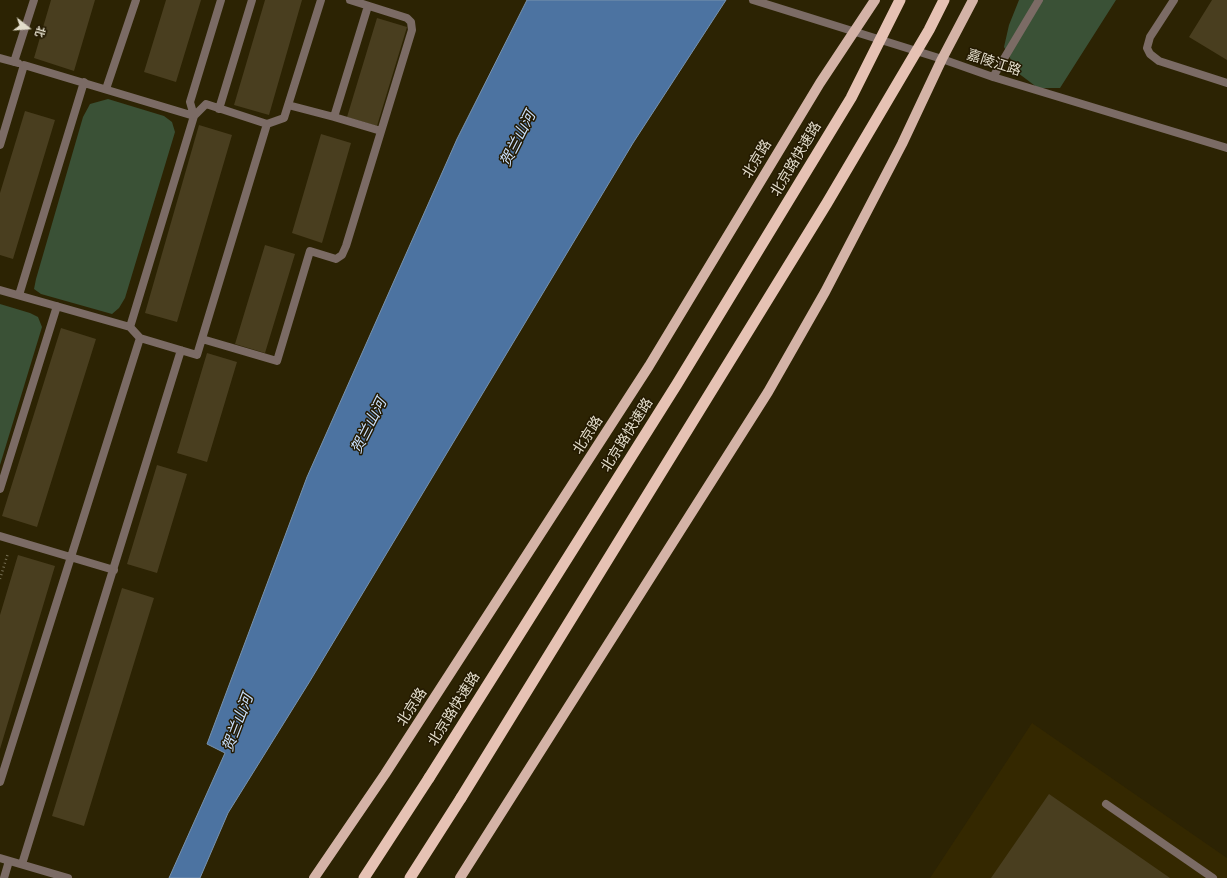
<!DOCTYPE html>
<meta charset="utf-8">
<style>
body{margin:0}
#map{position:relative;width:1227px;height:878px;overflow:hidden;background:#2c2303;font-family:Raleway,"Noto Sans SC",sans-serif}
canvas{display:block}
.north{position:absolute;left:8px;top:8px;width:40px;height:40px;-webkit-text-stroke:3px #231900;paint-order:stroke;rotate:107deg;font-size:11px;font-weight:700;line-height:16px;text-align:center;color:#e3ddcb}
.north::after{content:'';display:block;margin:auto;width:14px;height:18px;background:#e3ddcb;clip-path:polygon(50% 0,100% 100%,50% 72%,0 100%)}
</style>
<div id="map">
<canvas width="1227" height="878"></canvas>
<div class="north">北</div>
</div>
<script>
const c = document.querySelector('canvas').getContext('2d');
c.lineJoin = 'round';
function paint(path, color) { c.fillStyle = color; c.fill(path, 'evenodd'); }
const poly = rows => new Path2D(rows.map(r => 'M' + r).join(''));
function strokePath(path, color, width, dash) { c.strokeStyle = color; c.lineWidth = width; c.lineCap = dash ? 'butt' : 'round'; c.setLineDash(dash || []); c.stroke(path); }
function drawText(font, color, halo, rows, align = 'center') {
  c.font = font + ' Raleway,"Noto Sans SC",sans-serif'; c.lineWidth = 3; c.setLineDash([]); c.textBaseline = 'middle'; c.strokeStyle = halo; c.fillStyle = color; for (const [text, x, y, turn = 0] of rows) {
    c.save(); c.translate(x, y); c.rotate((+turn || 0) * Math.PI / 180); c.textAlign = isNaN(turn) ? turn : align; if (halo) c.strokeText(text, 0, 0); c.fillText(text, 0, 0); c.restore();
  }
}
const built = poly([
 [1032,723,1227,858,1227,878,930,878]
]);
const green = poly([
 [1019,0,1116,0,1060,88,1038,88,1018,73,1004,47,1009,25],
 [108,99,164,116,172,122,175,132,125,298,119,308,112,314,41,294,34,289,36,279,83,117,90,104],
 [0,304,30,313,38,317,42,327,0,465]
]);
const water = poly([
 [527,0,726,0,633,143,310,681,228,813,200,878,169,878,225,753,207,744,307,477,457,139,527,0]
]);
const building = poly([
 [51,0,95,0,74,71,34,58],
 [166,0,201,0,176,82,144,72],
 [265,0,302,0,269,115,234,105],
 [1212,0,1227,0,1227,60,1189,37],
 [377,18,407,27,377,126,347,117],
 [25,111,55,120,13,259,0,255,0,193],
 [199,125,232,135,177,322,145,313],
 [321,134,351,143,322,243,292,233],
 [265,245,295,254,265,353,235,344],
 [61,328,96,339,37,527,2,516],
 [207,353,237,362,207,462,177,453],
 [157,465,187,474,157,573,127,564],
 [18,555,55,566,0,749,0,615],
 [122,588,154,598,84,826,52,816],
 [1049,794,1170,878,991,878]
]);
const path = poly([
 [0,579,8,553]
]);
const service = poly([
 [1174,0,1150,37,1147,48,1150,54,1159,61,1227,83],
 [0,58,18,63],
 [14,62,34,0],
 [106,89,136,0],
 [288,105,334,117,368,6],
 [219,109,252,0],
 [334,117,381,131],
 [267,124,284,118,321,0],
 [0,145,24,65,194,116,130,327,0,290],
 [19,295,84,82],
 [140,338,197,355,267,124,206,104,194,116,190,102,221,0],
 [202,339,277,361,310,251,336,259,342,255,346,246,412,30,411,22,407,18,350,0],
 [0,489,57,306],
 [0,536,114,570],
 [0,782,140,338,130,327],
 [1106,804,1213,878],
 [0,858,68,878],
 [22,864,181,350],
 [4,878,9,861]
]);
const tertiary = poly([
 [753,0,942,59,993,77,1227,148],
 [993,77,1039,0]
]);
const primary = poly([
 [314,878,385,774,649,366,820,83,875,0],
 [460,878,768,392,825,292,902,144,942,59,973,0]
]);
const trunk = poly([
 [364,878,429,778],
 [410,878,461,798]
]);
const trunkBridge = poly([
 [429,778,677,384,851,98,900,0],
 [461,798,827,203,929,30,944,0]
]);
const streetNames = [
 ["嘉陵江路",994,63,18],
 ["北京路",757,159,-59],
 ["北京路快速路",796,159,-59],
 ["北京路",588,435,-57],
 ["北京路快速路",627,435,-58],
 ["北京路",412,707,-57],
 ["北京路快速路",454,709,-58]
];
const waterNames = [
 ["贺兰山河",518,139,-63],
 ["贺兰山河",369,426,-63],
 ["贺兰山河",238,723,-69]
];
paint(built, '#342800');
paint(green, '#3a5136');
paint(water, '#4c73a1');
strokePath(water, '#7993ae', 1);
paint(building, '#493e1f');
strokePath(path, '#766f54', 2.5, [1, 3]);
strokePath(service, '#7b6b65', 8);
strokePath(tertiary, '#7b6b65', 8);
strokePath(primary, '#d4b3a7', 10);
strokePath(trunk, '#e6c2b4', 11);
strokePath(trunkBridge, '#e6c2b4', 11);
drawText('14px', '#e3ddcb', '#231900', streetNames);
drawText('italic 15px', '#cae1fe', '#231900', waterNames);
</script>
